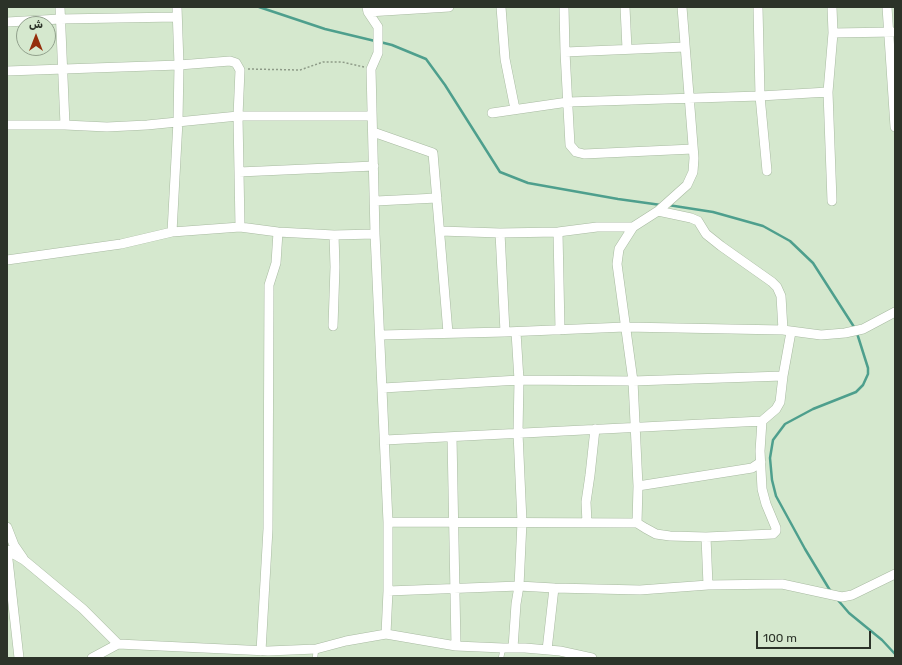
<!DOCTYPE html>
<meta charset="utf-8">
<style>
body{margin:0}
#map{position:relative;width:902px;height:665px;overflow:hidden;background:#d5e8ce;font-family:Rubik,"Noto Sans Arabic",sans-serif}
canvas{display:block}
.frame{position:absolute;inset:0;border:8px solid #2c3329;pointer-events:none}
.north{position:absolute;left:16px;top:16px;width:40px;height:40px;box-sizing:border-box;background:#d5e8ce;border:1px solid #91a08c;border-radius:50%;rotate:0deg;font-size:11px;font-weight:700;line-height:16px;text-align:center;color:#2c3329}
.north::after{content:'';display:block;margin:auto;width:14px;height:18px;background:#952e0b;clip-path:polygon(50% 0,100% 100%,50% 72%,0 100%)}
.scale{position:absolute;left:756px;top:631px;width:115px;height:18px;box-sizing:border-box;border:2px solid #2c3329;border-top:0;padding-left:5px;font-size:12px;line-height:14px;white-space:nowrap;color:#2c3329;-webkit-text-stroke:3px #d5e8ce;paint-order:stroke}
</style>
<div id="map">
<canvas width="902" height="665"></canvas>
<div class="frame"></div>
<div class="north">ش</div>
<div class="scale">100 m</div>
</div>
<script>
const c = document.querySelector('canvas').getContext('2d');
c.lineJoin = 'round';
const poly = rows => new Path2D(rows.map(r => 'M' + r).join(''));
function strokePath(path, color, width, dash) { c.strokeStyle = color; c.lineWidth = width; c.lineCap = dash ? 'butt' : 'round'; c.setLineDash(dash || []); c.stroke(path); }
const stream = poly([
 [259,7,325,29,375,41],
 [380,42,392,45,426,59,445,85,500,172,528,183,618,199,661,205],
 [668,205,713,212,763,226,790,241,813,263,856,330,868,368,868,374,863,385,856,392,813,409,785,424,773,440,770,458,772,480,776,496,805,549,831,592],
 [837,599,849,613,882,640,895,654]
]);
const path = poly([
 [248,69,300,70,323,62,342,62,364,67]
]);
const lane = poly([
 [315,658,316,649],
 [501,658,503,648]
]);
const street = poly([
 [60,7,65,125],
 [367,7,368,12,378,27,378,53,371,69,375,234,388,522,388,591,386,634],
 [501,7,505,59,515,109],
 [564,7,565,52,570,145,576,152,584,154,693,149],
 [625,7,627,49],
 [758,7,760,96,767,171],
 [832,7,833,33,828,92,832,201],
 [887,7,895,127],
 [368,12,449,7],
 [7,22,60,19,177,17],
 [833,33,895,32],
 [565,52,685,47],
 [7,71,179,65,230,61,236,63,240,70,238,116,240,227],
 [492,113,568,102,760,96,828,92],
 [7,125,65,125,107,127,147,125,238,116,372,116],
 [373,132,433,153,448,333],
 [239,172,374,166],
 [376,201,437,198],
 [658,211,691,218,698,221,706,234,721,246,772,282,777,287,781,296,783,330],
 [440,231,500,233,558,232,597,227,633,227],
 [172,232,178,121,179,65,177,7],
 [558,232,560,330],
 [500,233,505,332],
 [7,260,121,244,172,232,240,227,278,232,334,235,375,234],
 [333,326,335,267,334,235],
 [381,335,505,332,625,327,783,330,821,335,845,333,863,329,895,312],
 [383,388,519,380,633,381,783,376],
 [452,437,456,646],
 [385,440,762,421,776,409,780,402,783,376,791,332],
 [638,486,752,468,761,462],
 [388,522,637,523,645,528,656,534,670,536,706,537,773,534,776,531,776,528,766,504,762,489,760,451,762,421],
 [587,523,586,502,590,475,595,429],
 [637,523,638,486,633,381,617,264,619,249,633,227,658,211,687,185,693,172,694,158,682,7],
 [7,527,14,545,23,558],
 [706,537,708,585],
 [7,550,24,560,83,609,118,644],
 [7,551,19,658],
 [388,591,519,586,554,588,640,590,708,585,782,584,842,597,852,595,895,574],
 [513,648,516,604,519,586,522,522,518,433,519,380,516,332],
 [547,650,554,588],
 [261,651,268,529,269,285,276,263,278,232],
 [92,658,118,644,268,651,316,649,346,641,386,634,456,646,503,648,525,648,560,651,592,658]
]);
strokePath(stream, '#4e9f8d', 2.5);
strokePath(lane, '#a8baa1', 5.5);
strokePath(street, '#a8baa1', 10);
strokePath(path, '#8d9a87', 1.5, [2, 2]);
strokePath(lane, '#fff', 4.5);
strokePath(street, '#fff', 9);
</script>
